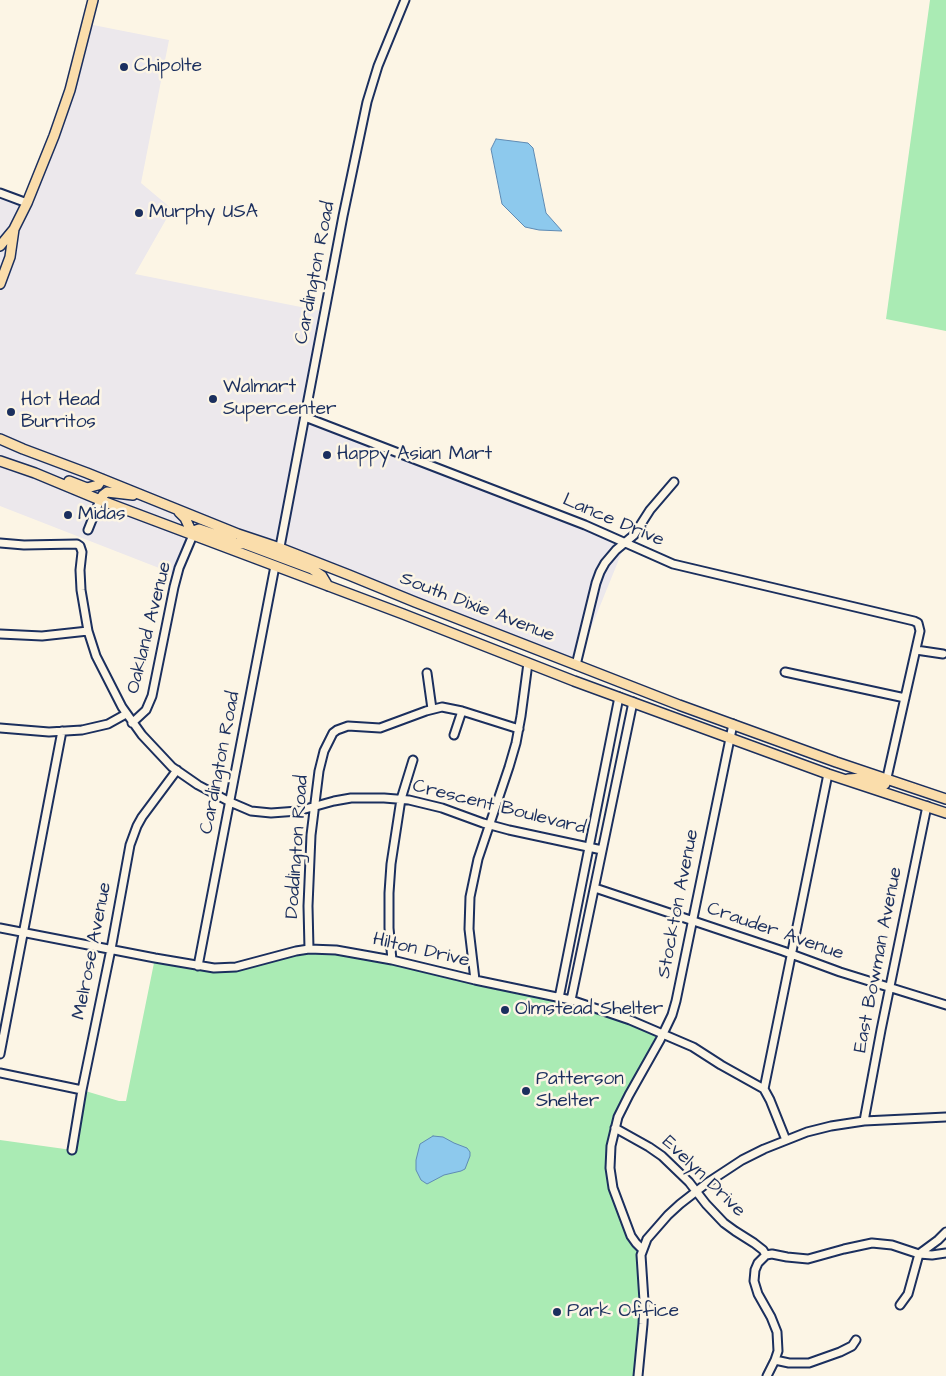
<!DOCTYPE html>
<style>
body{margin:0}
canvas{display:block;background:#fcf5e5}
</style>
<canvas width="946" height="1376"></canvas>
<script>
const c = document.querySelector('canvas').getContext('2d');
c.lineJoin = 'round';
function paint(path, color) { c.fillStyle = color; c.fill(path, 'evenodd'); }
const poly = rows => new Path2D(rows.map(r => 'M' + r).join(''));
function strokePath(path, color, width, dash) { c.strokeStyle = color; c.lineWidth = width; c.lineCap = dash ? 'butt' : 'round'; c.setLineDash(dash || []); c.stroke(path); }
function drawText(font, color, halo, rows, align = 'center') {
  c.font = font + ' "Architects Daughter",sans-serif'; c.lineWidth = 5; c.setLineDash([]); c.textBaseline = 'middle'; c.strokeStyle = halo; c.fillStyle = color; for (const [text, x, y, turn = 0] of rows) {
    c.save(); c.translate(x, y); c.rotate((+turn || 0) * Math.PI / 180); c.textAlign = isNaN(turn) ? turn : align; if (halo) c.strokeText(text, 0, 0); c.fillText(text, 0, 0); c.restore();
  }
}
const built = poly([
 [88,24,169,40,141,183,172,209,135,274,326,312,305,417,626,542,576,665,198,519,177,575,0,506,0,189,27,203,83,43]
]);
const green = poly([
 [930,0,946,0,946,331,886,319],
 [322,949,571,1000,663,1035,618,1117,610,1168,631,1236,642,1249,644,1301,638,1376,0,1376,0,1140,72,1150,82,1090,119,1101,126,1101,155,958,214,968]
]);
const water = poly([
 [496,139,528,143,533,148,546,213,562,231,539,230,525,227,502,204,491,149,496,139],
 [433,1136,443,1137,454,1143,467,1148,470,1152,470,1156,465,1169,461,1171,444,1175,427,1184,421,1180,416,1170,416,1160,420,1144,433,1136]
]);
const minor = poly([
 [0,193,27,203],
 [305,417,585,525,673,564,914,621,918,623,920,631,886,782],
 [88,530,100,500],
 [0,543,24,545,77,544,80,546,82,552,80,570,81,590,88,631,96,656,122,707,142,735,172,767,198,785,230,802,251,811,271,813,298,811,334,801,351,798,384,798,409,800,442,808,483,823,509,830,602,850],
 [279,552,343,216,367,102,378,66,405,0],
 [0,634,42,636,88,631],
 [916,650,943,654],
 [576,665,596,583,600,572,605,563,616,550,634,535,650,510,674,482],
 [785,672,905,698],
 [427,673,432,709],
 [132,723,146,710,152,696,174,587,179,568,193,535],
 [0,728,49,732,82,730,108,724,126,714],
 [454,735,462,711],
 [595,888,783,951,840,972,946,1005],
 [0,928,155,958,214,968,236,967,296,951,309,949,336,950,392,960,475,980,571,1000,630,1020,693,1047,721,1065,764,1089,770,1100,786,1140],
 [309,949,308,906,311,835,319,771,324,751,333,733,337,730,348,726,380,728,426,711,442,707,462,711,519,729],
 [392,960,389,928,389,893,391,864,401,799,413,760],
 [198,966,275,566],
 [475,980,469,929,470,897,478,859,509,767,516,743,521,716,528,663],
 [559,998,619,697],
 [571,1000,633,702],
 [0,1054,62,731],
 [0,1073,82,1090],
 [764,1089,828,774],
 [864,1121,881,1030,927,806],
 [615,1128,649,1147,662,1156,689,1182,706,1204,724,1223,735,1231,754,1243,763,1250,766,1255],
 [72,1150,82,1090,111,949,130,845,137,826,142,817,177,770],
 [642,1249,636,1243,631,1236,613,1188,610,1168,611,1146,618,1117,629,1095,660,1040,672,1015,676,1001,733,724],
 [900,1305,908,1294,919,1254,938,1240,946,1232],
 [775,1360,789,1363,809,1363,840,1352,852,1346,856,1340],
 [638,1376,643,1324,644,1301,641,1255,647,1239,668,1215,680,1204,707,1183,742,1160,764,1149,807,1132,831,1126,864,1121,946,1117],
 [767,1376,775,1360,778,1351,777,1332,771,1317,758,1294,754,1281,755,1270,758,1263,766,1255,772,1254,787,1257,808,1259,844,1249,872,1243,892,1245,919,1254,932,1255,946,1253]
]);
const major = poly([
 [0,246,14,229,27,203,54,136,70,90,93,0],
 [0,284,10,257,14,229],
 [0,439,23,449,87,473,238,534,280,548,349,575,415,602,679,705,836,762,946,799],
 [0,461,35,473,100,500,403,614,574,681,828,774,946,813],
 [69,481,87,488,98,485,102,479],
 [100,500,103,495,107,492,133,495],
 [179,512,185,518,193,535],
 [193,535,196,530,199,529,220,536,235,534],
 [219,544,230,542,245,544,312,569,322,576,328,586],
 [848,779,863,778,885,784]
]);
const markers = [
 [124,67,5,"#1b2f5e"],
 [139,213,5,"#1b2f5e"],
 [213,399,5,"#1b2f5e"],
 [11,412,5,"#1b2f5e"],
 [327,455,5,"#1b2f5e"],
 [68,515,5,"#1b2f5e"],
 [505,1010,5,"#1b2f5e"],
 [526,1091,5,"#1b2f5e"],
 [557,1312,5,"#1b2f5e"]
];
const poiNames = [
 ["Chipolte",134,67],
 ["Murphy USA",149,213],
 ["Walmart",223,388],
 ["Supercenter",223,410],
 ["Hot Head",21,401],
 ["Burritos",21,423],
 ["Happy Asian Mart",337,455],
 ["Midas",78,515],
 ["Olmstead Shelter",515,1010],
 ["Patterson",536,1080],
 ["Shelter",536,1102],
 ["Park Office",567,1312]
];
const streetNames = [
 ["Cardington Road",316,273,-79],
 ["Lance Drive",613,521,23],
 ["South Dixie Avenue",477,608,21],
 ["Oakland Avenue",150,628,-76],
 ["Cardington Road",221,763,-79],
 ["Crescent Boulevard",499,808,14],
 ["Doddington Road",298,847,-86],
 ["Stockton Avenue",679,904,-79],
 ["Crauder Avenue",775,932,19],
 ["Melrose Avenue",93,951,-79],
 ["Hilton Drive",421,951,13],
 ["East Bowman Avenue",879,960,-79],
 ["Evelyn Drive",703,1177,44]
];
paint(built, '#ece8ec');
paint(green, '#aaebb4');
paint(water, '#8dc9ed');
strokePath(water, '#5f8bb4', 1);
strokePath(minor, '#1b2f5e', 11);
strokePath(major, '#1b2f5e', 12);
strokePath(minor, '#fcf5e5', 7);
strokePath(major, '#faddab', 9);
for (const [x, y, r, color] of markers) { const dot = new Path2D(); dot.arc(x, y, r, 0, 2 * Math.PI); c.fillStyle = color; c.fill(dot); strokePath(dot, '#fcf5e5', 2); }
drawText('19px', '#1b2f5e', '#fcf5e5', poiNames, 'left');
drawText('19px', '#1b2f5e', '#fcf5e5', streetNames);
</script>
